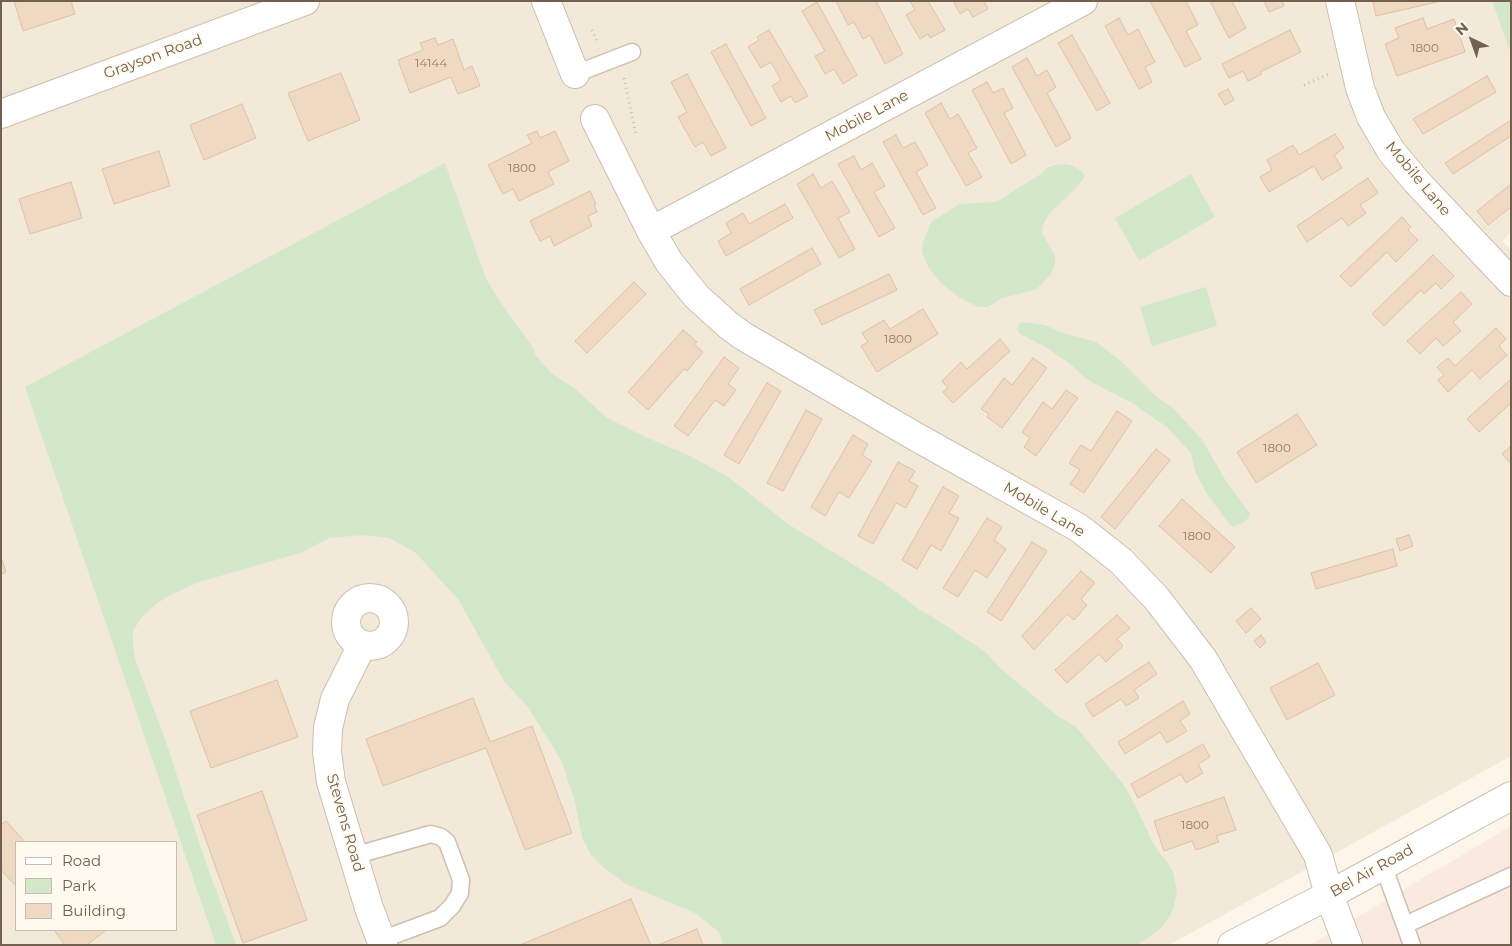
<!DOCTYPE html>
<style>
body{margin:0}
#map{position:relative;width:1512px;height:946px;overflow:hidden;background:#fbf6e9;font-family:Montserrat,sans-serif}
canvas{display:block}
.frame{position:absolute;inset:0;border:2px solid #74604e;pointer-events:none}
.legend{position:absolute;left:15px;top:841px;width:162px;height:90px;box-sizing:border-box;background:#fefaef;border:1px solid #c7bcaf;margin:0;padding:6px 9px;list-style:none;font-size:15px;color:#74604e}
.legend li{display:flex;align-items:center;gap:10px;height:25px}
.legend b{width:25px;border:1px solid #c7bcaf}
.north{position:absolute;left:1447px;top:15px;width:50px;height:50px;-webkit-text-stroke:4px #fefaef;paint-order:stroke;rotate:318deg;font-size:14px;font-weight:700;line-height:20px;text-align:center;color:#74604e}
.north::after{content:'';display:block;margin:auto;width:18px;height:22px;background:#74604e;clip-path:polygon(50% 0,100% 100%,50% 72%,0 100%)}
</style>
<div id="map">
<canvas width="1512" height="946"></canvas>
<div class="frame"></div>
<ul class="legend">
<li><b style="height:6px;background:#fff"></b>Road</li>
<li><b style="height:14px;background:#d2e8c8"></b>Park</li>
<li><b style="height:14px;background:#efd9c3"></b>Building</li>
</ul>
<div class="north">N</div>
</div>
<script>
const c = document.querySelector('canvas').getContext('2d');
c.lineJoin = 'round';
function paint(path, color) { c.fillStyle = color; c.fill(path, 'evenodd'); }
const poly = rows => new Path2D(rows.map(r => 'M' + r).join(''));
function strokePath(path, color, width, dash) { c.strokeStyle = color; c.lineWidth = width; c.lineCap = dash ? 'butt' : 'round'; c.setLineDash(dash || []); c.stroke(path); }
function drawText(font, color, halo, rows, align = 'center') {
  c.font = font + ' Montserrat,sans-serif'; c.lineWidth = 4; c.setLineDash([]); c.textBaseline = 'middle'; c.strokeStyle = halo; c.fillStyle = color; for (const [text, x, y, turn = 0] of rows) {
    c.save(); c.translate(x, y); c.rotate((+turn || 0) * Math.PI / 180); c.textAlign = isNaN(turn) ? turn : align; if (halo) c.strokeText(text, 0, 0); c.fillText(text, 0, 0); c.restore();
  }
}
const residential = poly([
 [1,1,1492,1,1511,54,1511,232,1502,241,1511,250,1511,756,1169,945,1,945],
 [16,842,176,842,176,930,16,930]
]);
const commercial = poly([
 [1511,826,1511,945,1310,945]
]);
const green = poly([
 [1492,1,1511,1,1511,54],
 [445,163,486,279,507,312,532,346,536,356,551,373,575,389,607,418,643,436,688,455,728,477,788,524,891,588,921,611,931,616,984,651,1001,669,1030,693,1056,715,1076,727,1123,784,1131,797,1155,847,1168,863,1173,872,1177,892,1173,909,1166,922,1159,930,1137,945,723,945,719,932,695,913,626,884,602,866,591,855,582,837,575,802,561,760,528,707,504,681,458,599,415,552,389,538,362,535,329,538,300,553,199,582,168,596,156,604,141,618,133,631,133,645,135,659,165,739,201,849,236,945,216,945,25,387],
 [1063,164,1071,165,1080,170,1085,176,1078,186,1049,214,1043,225,1042,233,1055,256,1055,263,1051,274,1037,289,1002,298,988,307,979,307,960,298,940,282,929,268,922,252,923,243,931,222,960,204,996,202,1041,174,1047,168,1055,165],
 [1191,174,1215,217,1139,261,1115,218],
 [1206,287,1217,326,1152,346,1140,307],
 [1023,322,1045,325,1063,333,1096,342,1121,361,1158,398,1174,409,1202,440,1226,481,1250,514,1246,521,1233,527,1227,521,1207,494,1195,471,1191,453,1167,427,1132,403,1088,380,1069,363,1044,346,1020,334,1017,330,1018,325]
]);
const building = poly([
 [14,1,71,1,75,14,23,31,14,1],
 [836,1,876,1,903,54,885,64,870,35,863,39,854,22,848,25,836,1],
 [910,1,928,1,945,30,930,38,928,34,920,39,906,15,915,10,910,1],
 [953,1,984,1,988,9,973,17,968,9,960,14,953,1],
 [1150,1,1186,1,1198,25,1186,31,1201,59,1185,67,1150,1],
 [1210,1,1232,1,1246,28,1229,38,1210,1],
 [1264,1,1282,1,1284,6,1269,12,1264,1],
 [1371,1,1441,1,1376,16,1373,2,1371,1],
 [817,2,857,75,843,84,834,69,825,74,815,56,825,51,802,11,817,2],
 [1119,18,1128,35,1138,29,1155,62,1145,67,1152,82,1139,89,1105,26,1119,18],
 [1423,18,1427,29,1454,19,1465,52,1397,76,1385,44,1399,38,1395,28,1423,18],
 [769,30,808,96,795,103,791,96,781,102,772,86,781,80,771,62,761,68,748,47,759,40,757,37,769,30],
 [1290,30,1301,52,1260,72,1262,74,1248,81,1243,71,1229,78,1222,64,1290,30],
 [1072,35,1110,103,1097,111,1058,43,1072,35],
 [435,38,438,45,453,39,464,70,472,66,480,86,458,94,451,77,410,93,398,60,423,50,420,43,435,38],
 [726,44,766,118,751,126,711,52,726,44],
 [1027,58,1037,76,1047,70,1056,87,1047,93,1071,138,1056,147,1012,67,1027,58],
 [341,73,360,120,308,141,288,93,341,73],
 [687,74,726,148,711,156,703,142,695,147,678,117,687,112,671,82,687,74],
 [1487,76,1496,92,1423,134,1413,119,1487,76],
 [987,82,993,93,1003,88,1013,108,1004,113,1026,155,1011,164,972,90,987,82],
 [1228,89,1234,100,1225,105,1218,94,1228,89],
 [941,103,950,119,958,114,977,148,968,153,982,177,966,186,925,113,941,103],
 [242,104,256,138,204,160,190,125,242,104],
 [1511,120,1511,136,1453,174,1445,163,1511,120],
 [537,131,540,138,555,131,569,161,548,172,554,184,519,201,513,189,503,194,488,165,532,143,527,135,537,131],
 [1335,134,1344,148,1334,155,1342,168,1322,180,1314,166,1269,192,1260,177,1272,170,1267,160,1293,145,1299,155,1335,134],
 [896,135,903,148,915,142,928,165,916,172,936,208,923,215,883,142,896,135],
 [159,151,170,186,114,204,102,169,159,151],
 [854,156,861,170,872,163,885,186,874,192,895,228,879,237,838,164,854,156],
 [813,174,821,188,832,181,850,212,838,218,855,249,839,258,797,184,813,174],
 [1368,178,1378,193,1360,205,1366,213,1348,226,1342,218,1307,242,1297,226,1368,178],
 [71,182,82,218,30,234,19,199,71,182],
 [1511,184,1511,207,1488,225,1477,211,1511,184],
 [590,191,596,204,594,205,597,212,588,216,592,226,554,246,550,236,540,241,530,221,590,191],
 [785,204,793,218,726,256,718,241,731,233,726,223,743,213,749,224,785,204],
 [1402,217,1411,227,1408,230,1418,240,1396,262,1387,252,1351,287,1340,276,1402,217],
 [812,248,821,264,749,305,740,289,812,248],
 [1433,255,1454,276,1441,289,1436,283,1424,294,1421,290,1384,326,1372,314,1433,255],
 [889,274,897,290,822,325,814,310,889,274],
 [634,282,646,294,587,353,575,341,634,282],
 [1461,292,1472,304,1453,322,1461,331,1443,346,1436,338,1420,354,1407,341,1461,292],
 [923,309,938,334,877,372,861,346,868,342,862,333,884,320,890,329,923,309],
 [1496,328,1506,339,1499,346,1507,355,1480,379,1472,370,1448,392,1438,380,1444,375,1437,367,1448,358,1455,366,1496,328],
 [683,330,697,342,694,344,703,352,687,371,684,369,648,410,628,392,683,330],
 [1000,339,1010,351,953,403,943,392,948,388,942,381,961,362,967,369,1000,339],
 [724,357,739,368,728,384,736,390,724,406,715,400,688,436,674,426,724,357],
 [1033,358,1047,368,1002,428,987,417,989,414,981,409,1004,378,1012,385,1033,358],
 [1511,379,1511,403,1479,432,1467,419,1511,379],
 [767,383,781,391,739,464,724,455,767,383],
 [1066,390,1078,398,1036,456,1024,447,1030,438,1022,432,1043,402,1052,409,1066,390],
 [806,410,822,419,783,491,767,483,806,410],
 [1117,411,1132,421,1084,493,1070,484,1080,470,1069,463,1081,445,1091,451,1117,411],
 [1297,414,1317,445,1256,483,1237,452,1297,414],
 [853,435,868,444,862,455,872,461,849,498,839,492,825,516,811,507,853,435],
 [1511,446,1511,464,1502,454,1511,446],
 [1156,449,1170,460,1115,529,1101,517,1156,449],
 [898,462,915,471,909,481,918,486,906,508,896,503,873,544,858,536,898,462],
 [943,487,959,496,949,513,959,518,941,551,931,545,917,569,902,560,943,487],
 [1182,499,1235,547,1211,573,1159,526,1182,499],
 [987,518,1002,527,994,540,1006,549,987,578,975,570,958,597,943,588,987,518],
 [1409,535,1413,546,1400,551,1396,539,1409,535],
 [1032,542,1047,551,1001,621,987,612,1032,542],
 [1393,549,1397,566,1316,589,1311,573,1393,549],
 [1,557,6,572,1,574,1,557],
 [1081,571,1095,583,1081,599,1087,605,1074,620,1067,614,1034,650,1022,636,1081,571],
 [1251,608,1261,619,1246,633,1236,621,1251,608],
 [1117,615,1130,628,1117,639,1123,646,1106,662,1099,654,1067,683,1055,670,1117,615],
 [1261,635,1266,642,1260,648,1254,641,1261,635],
 [1149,662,1157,674,1134,690,1139,698,1126,706,1121,699,1093,717,1085,704,1149,662],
 [1318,663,1335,695,1287,720,1270,688,1318,663],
 [277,680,298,737,211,768,190,711,277,680],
 [473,698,490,742,532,726,572,833,525,850,486,748,383,786,366,739,473,698],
 [1183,701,1190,714,1180,721,1187,731,1167,743,1160,732,1125,754,1118,742,1183,701],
 [1203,744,1210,757,1198,764,1203,773,1186,783,1181,774,1138,798,1131,784,1203,744],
 [262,791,307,920,243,943,197,815,262,791],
 [1224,797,1236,830,1216,836,1219,842,1196,850,1192,841,1164,851,1154,821,1224,797],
 [6,821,25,842,16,842,16,886,1,870,1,825,6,821],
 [631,899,651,945,520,945,631,899],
 [697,929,703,945,658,945,697,929],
 [54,930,103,930,105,931,87,945,65,945,54,930]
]);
const path = poly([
 [592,30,597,42],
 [624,78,636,135],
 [1304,85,1329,74]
]);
const service = poly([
 [575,74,632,52],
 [353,856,431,834,441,837,447,842,461,880,460,893,452,906,440,918,381,940],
 [1383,865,1412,945],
 [1405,925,1511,876]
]);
const minor = poly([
 [546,1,575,74],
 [1340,1,1360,88,1371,117,1391,151,1416,181,1511,282],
 [1,114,305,1],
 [595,119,651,231,669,262,696,296,728,325,743,336,918,438,1079,528,1121,561,1157,599,1203,659,1318,855,1329,895,1348,945],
 [651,231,1083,1],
 '346 622a24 24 0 1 1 48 0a24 24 0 1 1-48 0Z',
 [362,645,335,699,328,728,327,752,331,782,369,908,383,945],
 [1232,945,1329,895,1511,796]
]);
const numberNames = [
 ["1800",1425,48],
 ["14144",431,63],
 ["1800",522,168],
 ["1800",898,339],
 ["1800",1277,448],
 ["1800",1197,536],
 ["1800",1195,825]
];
const streetNames = [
 ["Grayson Road",153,57,-20],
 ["Mobile Lane",867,116,-28],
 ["Mobile Lane",1418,179,50],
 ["Mobile Lane",1044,510,31],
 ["Stevens Road",345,823,74],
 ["Bel Air Road",1372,871,-29]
];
paint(residential, '#f2e9d8');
paint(commercial, '#fae9de');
paint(green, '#d2e8c8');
paint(building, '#efd9c3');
strokePath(building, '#e0c1a4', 1);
strokePath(service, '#cdbfb0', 19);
strokePath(minor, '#cdbfb0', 30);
strokePath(path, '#d4bca5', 3, [1, 4]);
strokePath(service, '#fff', 16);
strokePath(minor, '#fff', 28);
drawText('12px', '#937e6b', null, numberNames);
drawText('15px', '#74604e', '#fefaef', streetNames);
</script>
